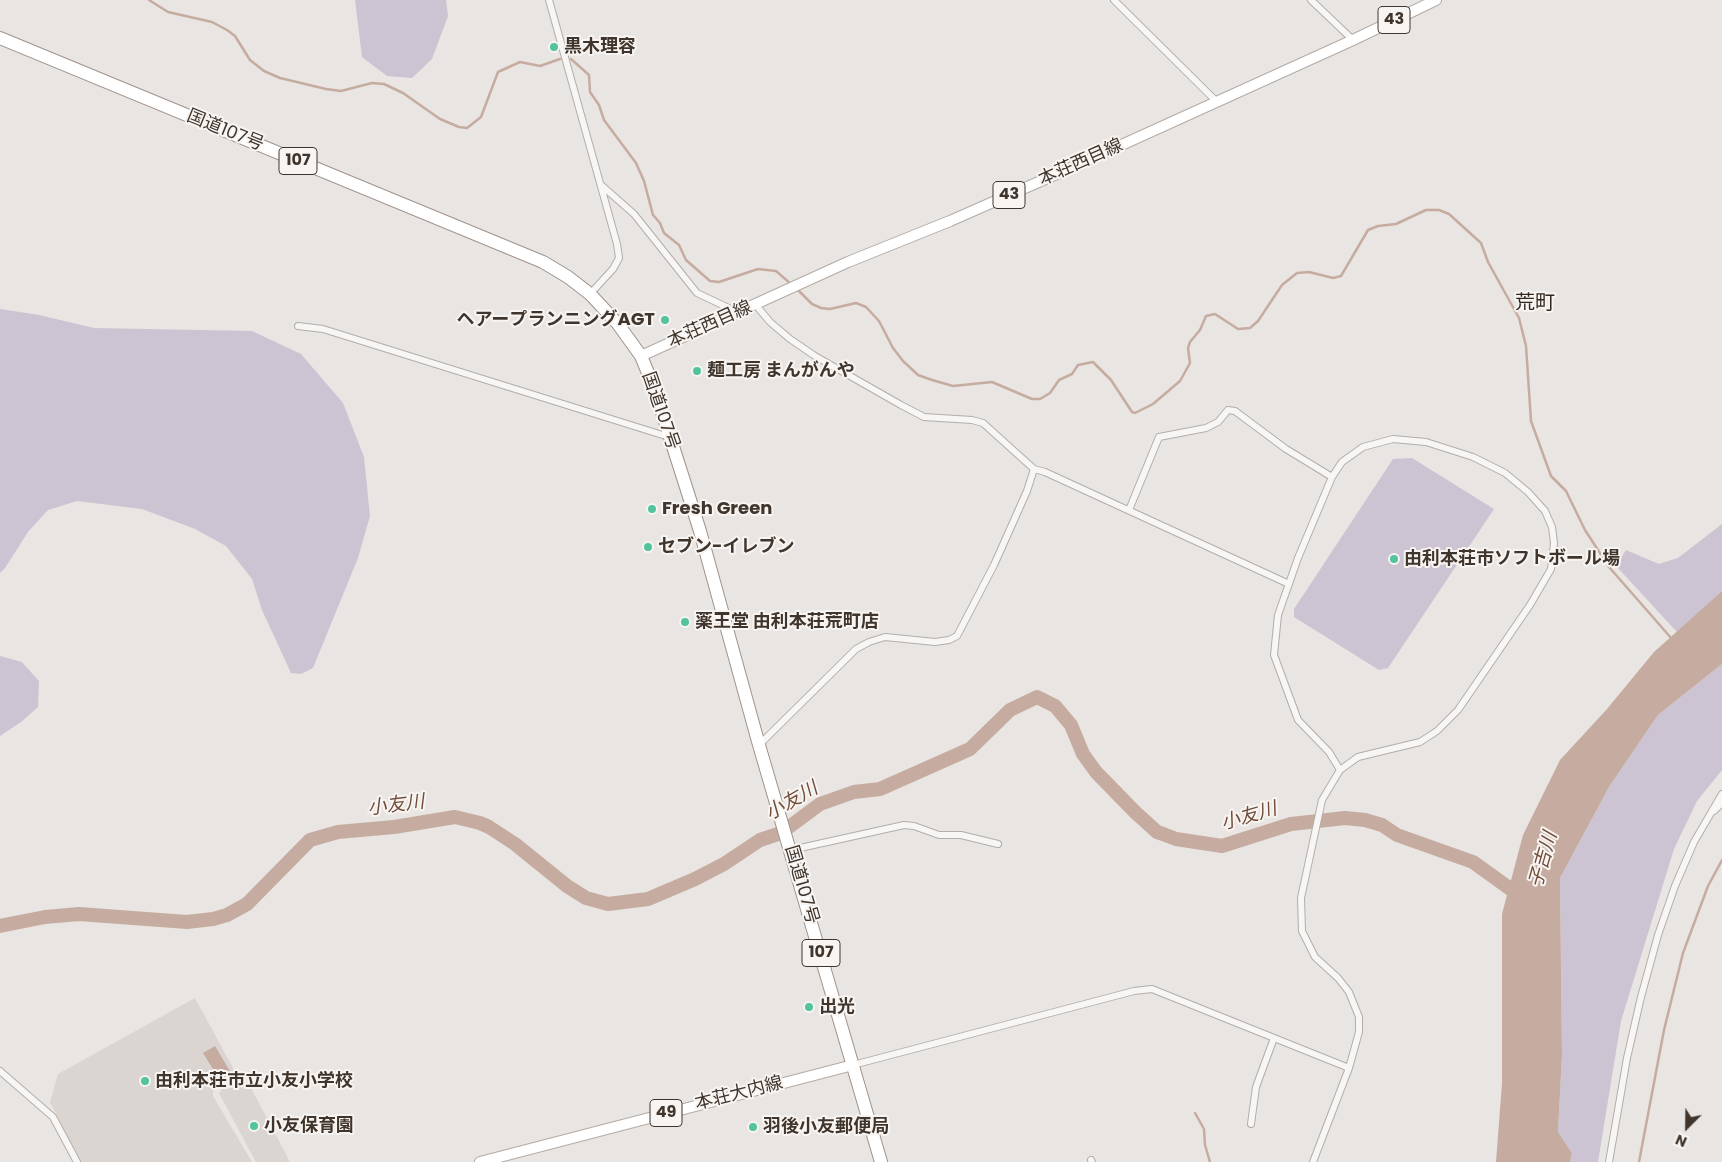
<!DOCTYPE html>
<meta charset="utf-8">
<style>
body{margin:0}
#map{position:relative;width:1722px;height:1162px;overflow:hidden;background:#e9e5e2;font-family:Poppins,sans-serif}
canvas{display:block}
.north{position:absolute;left:1662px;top:1102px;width:50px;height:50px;-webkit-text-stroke:4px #f7f4f2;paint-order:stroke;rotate:203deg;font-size:14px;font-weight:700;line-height:20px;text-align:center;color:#40352c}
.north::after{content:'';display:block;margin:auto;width:18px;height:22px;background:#40352c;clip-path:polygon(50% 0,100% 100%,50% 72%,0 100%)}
</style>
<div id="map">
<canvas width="1722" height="1162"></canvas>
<div class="north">N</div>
</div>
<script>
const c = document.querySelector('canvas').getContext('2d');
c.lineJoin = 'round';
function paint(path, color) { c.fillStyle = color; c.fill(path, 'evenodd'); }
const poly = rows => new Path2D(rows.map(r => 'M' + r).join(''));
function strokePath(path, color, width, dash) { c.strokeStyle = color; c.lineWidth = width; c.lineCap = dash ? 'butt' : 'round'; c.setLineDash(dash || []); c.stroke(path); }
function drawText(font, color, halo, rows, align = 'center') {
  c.font = font + ' Poppins,"Noto Sans JP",sans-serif'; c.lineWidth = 4; c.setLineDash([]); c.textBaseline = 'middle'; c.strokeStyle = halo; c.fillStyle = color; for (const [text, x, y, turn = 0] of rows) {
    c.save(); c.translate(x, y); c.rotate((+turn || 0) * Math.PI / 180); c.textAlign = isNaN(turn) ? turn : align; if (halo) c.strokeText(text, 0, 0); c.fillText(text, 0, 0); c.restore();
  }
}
const built = poly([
 [195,998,239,1079,216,1087,213,1091,213,1096,252,1162,81,1162,50,1102,58,1074],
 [250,1086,290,1162,256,1162,219,1093,222,1089]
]);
const green = poly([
 [355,0,446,0,448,16,432,59,412,78,387,76,362,57],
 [0,309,39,315,94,328,252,331,301,354,343,403,364,457,370,516,358,558,313,668,301,674,291,673,262,610,252,579,226,546,195,529,142,509,77,501,48,510,28,532,5,568,0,573],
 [1412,458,1494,509,1388,668,1379,670,1294,617,1294,609,1393,459],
 [1722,524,1722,591,1677,632,1616,566,1626,550,1659,564,1678,558],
 [0,656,22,662,39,681,38,707,21,722,0,736],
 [1722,664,1722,770,1697,801,1674,849,1621,1021,1598,1162,1570,1162,1572,1153,1558,1132,1562,1055,1560,878,1609,787,1658,715]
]);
const water = poly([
 [1722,591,1722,664,1658,715,1609,787,1560,878,1562,1055,1558,1132,1572,1153,1570,1162,1496,1162,1502,1083,1502,914,1523,835,1560,760,1607,709,1654,652],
 [215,1046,231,1073,215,1082,209,1072,213,1069,203,1053]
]);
const stream = poly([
 [149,0,168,12,212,22,227,30,235,36,250,60,264,71,280,78,326,89,341,91,372,83,384,84,403,93,440,119,459,127,467,128,481,117,498,72,520,62,540,66,560,59],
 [571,59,589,75,590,92,599,105,604,120,636,163,644,181,653,215,660,223,664,233,679,245,686,260,710,281,719,282,758,269,776,271,791,284],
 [797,289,812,304,821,308,830,309,856,303,866,307,879,321,893,348,903,361,918,375,932,380,953,386,992,382,1032,399,1040,399,1050,393,1059,380,1072,374,1078,365,1093,362,1111,380,1132,412,1135,413,1153,404,1180,381,1190,363,1188,348,1190,342,1200,330,1206,316,1215,314,1238,329,1250,328,1258,321,1282,285,1297,273,1309,272,1333,278,1341,276,1368,230,1378,226,1396,224,1426,210,1439,210,1449,214,1481,243,1488,262,1519,318,1526,346,1531,421,1551,476,1566,491,1585,530,1609,567,1672,639],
 [1195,1113,1204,1129,1205,1145,1210,1162],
 [1639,1162,1664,1030,1683,953,1708,886,1722,860]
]);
const river = poly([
 [0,926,45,917,79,914,187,922,213,919,227,915,247,904,310,840,338,832,394,827,455,817,480,823,489,827,515,844,567,886,586,898,608,904,648,899,695,879,724,864,760,840,781,833,820,804,854,792,880,789,970,749,1010,710,1037,697,1055,706,1071,725,1083,754,1096,772,1135,812,1157,832,1163,834,1176,839,1222,846,1291,824,1345,818,1365,820,1382,825,1397,835,1473,862,1523,898]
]);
const street = poly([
 [549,0,617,244,619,258,613,269,590,294],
 [1114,0,1216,101],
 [1311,0,1353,40],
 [601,185,634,214,697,293,737,312],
 [755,304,770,322,790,339,815,356,901,405,924,417,972,420,983,423,1034,469,1045,472,1289,584],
 [298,326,323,329,669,437],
 [1129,510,1159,437,1206,428,1218,422,1228,410,1235,411,1286,449,1332,477],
 [759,745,856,649,869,642,885,637,935,642,949,640,957,636,994,565,1027,491,1034,469],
 [1714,811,1722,803],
 [791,850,904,825,914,826,939,835,961,835,998,844],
 [853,1065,1134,991,1152,989,1349,1068],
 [0,1071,53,1117,77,1162],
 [1251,1124,1256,1087,1274,1038],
 [1091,1160,1092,1162],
 [1313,1162,1349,1068,1359,1032,1359,1017,1349,992,1338,978,1315,957,1302,931,1301,898,1322,800,1340,770,1358,757,1420,742,1437,731,1458,710,1530,605,1551,569,1554,543,1552,527,1545,511,1528,492,1505,473,1473,457,1426,442,1393,439,1363,447,1342,462,1332,477,1298,558,1278,615,1274,655,1298,720,1329,752,1340,770],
 [1609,1162,1627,1058,1641,997,1658,935,1675,886,1694,842,1722,794]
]);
const primary = poly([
 [641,356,848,262,950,221,1084,162,1353,40,1436,0],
 [480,1162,853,1065]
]);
const highway = poly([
 [0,38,543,262,568,277,590,294,618,324,641,356,655,390,700,531,759,745,881,1162]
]);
const markers = [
 [554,47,5,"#52c39c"],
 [665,320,5,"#52c39c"],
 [697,371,5,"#52c39c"],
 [652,509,5,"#52c39c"],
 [648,547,5,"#52c39c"],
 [1394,559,5,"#52c39c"],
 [685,622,5,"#52c39c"],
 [809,1007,5,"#52c39c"],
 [145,1081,5,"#52c39c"],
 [254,1126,5,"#52c39c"],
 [753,1127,5,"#52c39c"]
];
const shields = [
 [1394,20,32],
 [298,161,38],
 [1009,195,32],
 [821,953,38],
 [666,1113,32]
];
const shieldNames = [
 ["43",1394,20],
 ["107",298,161],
 ["43",1009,195],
 ["107",821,953],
 ["49",666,1113]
];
const poiNames = [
 ["黒木理容",564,47],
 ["ヘアープランニングAGT",655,320,"right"],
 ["麺工房 まんがんや",707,371],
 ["Fresh Green",662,509],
 ["セブン-イレブン",658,547],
 ["由利本荘市ソフトボール場",1404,559],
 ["薬王堂 由利本荘荒町店",695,622],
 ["出光",819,1007],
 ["由利本荘市立小友小学校",155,1081],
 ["小友保育園",264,1126],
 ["羽後小友郵便局",763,1127]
];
const streetNames = [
 ["国道107号",225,131,22],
 ["本荘西目線",1081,163,-24],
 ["本荘西目線",710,325,-24],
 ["国道107号",660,411,71],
 ["国道107号",801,885,74],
 ["本荘大内線",739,1094,-14]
];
const waterNames = [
 ["小友川",792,802,-30],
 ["小友川",396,806,-7],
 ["小友川",1249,817,-16],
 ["子吉川",1544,860,-74]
];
const quarterNames = [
 ["荒町",1535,304]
];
paint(built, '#dbd5d1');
paint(green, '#ccc4d3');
paint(water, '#c6aca0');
strokePath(stream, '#c6aca0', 2.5);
strokePath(river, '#c6aca0', 14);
strokePath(street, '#b3ada8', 8);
strokePath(primary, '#b4aaa3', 12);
strokePath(highway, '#9f938b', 14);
strokePath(street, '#f8f6f5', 6);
strokePath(primary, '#fff', 10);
strokePath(highway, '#fff', 12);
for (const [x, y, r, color] of markers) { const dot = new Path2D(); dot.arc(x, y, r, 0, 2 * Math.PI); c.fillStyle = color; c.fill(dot); strokePath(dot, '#f7f4f2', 2); }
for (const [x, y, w] of shields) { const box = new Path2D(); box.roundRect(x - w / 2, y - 13.5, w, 27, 4); c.fillStyle = '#f7f4f2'; c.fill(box); strokePath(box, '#40352c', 1); }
drawText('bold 16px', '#40352c', null, shieldNames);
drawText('bold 18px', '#40352c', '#f7f4f2', poiNames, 'left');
drawText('18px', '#40352c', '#f7f4f2', streetNames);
drawText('italic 19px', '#714d39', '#f7f4f2', waterNames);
drawText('20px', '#31271e', '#f7f4f2', quarterNames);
</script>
